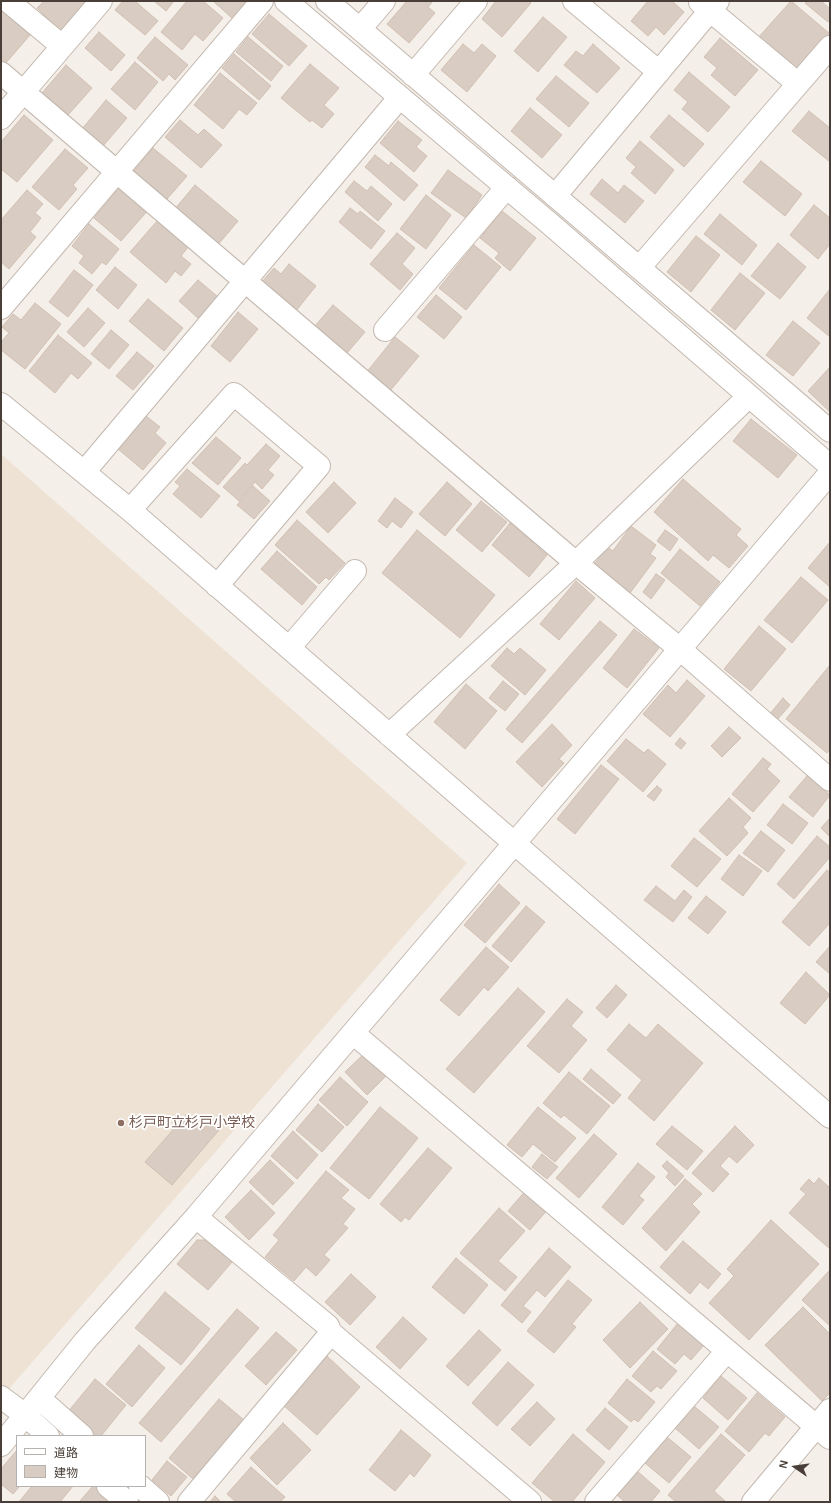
<!DOCTYPE html>
<meta charset="utf-8">
<style>
body{margin:0}
#map{position:relative;width:831px;height:1503px;overflow:hidden;background:#f5efea;font-family:Helvetica,"Noto Sans JP",sans-serif}
canvas{display:block}
.frame{position:absolute;inset:0;border:2px solid #493f38;pointer-events:none}
.legend{position:absolute;left:16px;top:1435px;width:130px;height:52px;box-sizing:border-box;background:#fff;border:1px solid #b6b2af;margin:0;padding:5px 7px;list-style:none;font-size:12px;color:#493f38}
.legend li{display:flex;align-items:center;gap:8px;height:20px}
.legend b{width:20px;border:1px solid #b6b2af}
.north{position:absolute;left:775px;top:1447px;width:40px;height:40px;-webkit-text-stroke:3px #fff;paint-order:stroke;rotate:283deg;font-size:11px;font-weight:700;line-height:16px;text-align:center;color:#493f38}
.north::after{content:'';display:block;margin:auto;width:14px;height:18px;background:#493f38;clip-path:polygon(50% 0,100% 100%,50% 72%,0 100%)}
</style>
<div id="map">
<canvas width="831" height="1503"></canvas>
<div class="frame"></div>
<ul class="legend">
<li><b style="height:5px;background:#fff"></b>道路</li>
<li><b style="height:11px;background:#d9ccc2"></b>建物</li>
</ul>
<div class="north">N</div>
</div>
<script>
const c = document.querySelector('canvas').getContext('2d');
c.lineJoin = 'round';
function paint(path, color) { c.fillStyle = color; c.fill(path, 'evenodd'); }
const poly = rows => new Path2D(rows.map(r => 'M' + r).join(''));
function strokePath(path, color, width, dash) { c.strokeStyle = color; c.lineWidth = width; c.lineCap = dash ? 'butt' : 'round'; c.setLineDash(dash || []); c.stroke(path); }
function drawText(font, color, halo, rows, align = 'center') {
  c.font = font + ' Helvetica,"Noto Sans JP",sans-serif'; c.lineWidth = 3.5; c.setLineDash([]); c.textBaseline = 'middle'; c.strokeStyle = halo; c.fillStyle = color; for (const [text, x, y, turn = 0] of rows) {
    c.save(); c.translate(x, y); c.rotate((+turn || 0) * Math.PI / 180); c.textAlign = isNaN(turn) ? turn : align; if (halo) c.strokeText(text, 0, 0); c.fillText(text, 0, 0); c.restore();
  }
}
const education = poly([
 [1,454,467,863,8,1390,1,1384]
]);
const building = poly([
 [44,1,85,1,88,4,61,32,37,8,44,1],
 [123,1,135,1,158,21,145,35,115,10,123,1],
 [154,1,174,1,166,11,154,1],
 [187,1,203,1,223,18,203,41,195,34,182,50,161,32,187,1],
 [213,1,248,1,233,19,213,1],
 [407,1,433,1,428,7,435,13,409,43,387,24,407,1],
 [496,1,529,1,531,3,502,37,482,19,496,1],
 [648,1,672,1,684,12,664,35,656,27,648,36,631,21,648,1],
 [791,1,830,34,830,45,801,78,757,39,791,1],
 [807,1,821,1,830,9,830,20,828,22,805,3,807,1],
 [1,10,30,35,5,64,1,60,1,10],
 [269,14,307,46,289,66,252,34,269,14],
 [543,17,567,37,538,72,514,51,543,17],
 [99,32,125,55,111,71,85,48,99,32],
 [155,37,188,65,175,80,169,74,163,81,137,58,155,37],
 [248,37,283,66,271,81,236,52,248,37],
 [720,38,758,70,735,96,711,75,717,68,704,57,720,38],
 [463,44,474,53,482,44,496,56,467,92,441,70,463,44],
 [593,44,620,68,597,93,564,65,576,51,583,56,593,44],
 [234,54,271,86,259,100,222,68,234,54],
 [135,62,158,82,135,110,111,89,135,62],
 [310,64,339,88,324,105,334,114,322,128,312,120,310,122,281,98,310,64],
 [66,65,92,88,68,115,42,93,66,65],
 [689,72,730,107,708,132,682,109,688,102,674,90,689,72],
 [220,73,257,103,247,115,239,109,223,129,194,105,220,73],
 [556,76,589,103,569,127,536,99,556,76],
 [106,100,127,118,103,146,82,129,106,100],
 [530,108,562,135,542,158,511,131,530,108],
 [809,111,830,128,830,162,792,131,809,111],
 [24,115,53,140,17,182,1,169,1,142,24,115],
 [669,115,704,144,684,167,650,137,669,115],
 [180,120,198,135,204,129,222,145,201,168,165,137,180,120],
 [398,121,422,140,416,147,427,156,414,172,380,143,398,121],
 [640,141,674,170,655,194,631,173,636,167,626,158,640,141],
 [153,148,187,176,167,199,134,171,153,148],
 [65,149,88,168,73,185,77,189,59,210,32,187,65,149],
 [375,155,389,166,391,162,418,185,404,201,365,167,375,155],
 [761,161,802,194,785,216,743,182,761,161],
 [448,170,482,195,466,218,431,193,448,170],
 [602,179,618,193,624,185,644,201,625,223,590,194,602,179],
 [354,181,367,191,371,186,392,204,378,221,345,192,354,181],
 [195,185,238,221,217,246,174,210,195,185],
 [121,186,149,209,121,241,94,218,121,186],
 [27,190,43,204,35,213,41,218,30,232,36,237,9,269,1,262,1,220,27,190],
 [426,195,451,215,426,249,400,229,426,195],
 [814,205,830,218,830,244,818,259,790,235,814,205],
 [350,208,358,214,360,211,385,231,371,249,339,222,350,208],
 [502,211,536,238,510,271,495,258,499,253,480,238,502,211],
 [720,214,757,245,742,265,704,234,720,214],
 [158,220,189,246,181,256,191,264,181,276,175,271,166,283,130,252,158,220],
 [89,224,119,249,106,265,102,262,92,274,79,263,84,256,72,246,89,224],
 [397,233,415,248,402,264,413,274,400,290,370,264,397,233],
 [696,236,720,255,691,292,667,272,696,236],
 [778,243,806,267,780,299,751,276,778,243],
 [474,245,501,267,466,310,439,288,474,245],
 [289,264,316,286,295,312,261,283,274,268,281,274,289,264],
 [115,267,137,285,118,309,96,290,115,267],
 [74,270,93,285,68,317,49,302,74,270],
 [740,273,765,293,735,330,711,310,740,273],
 [198,280,218,297,199,319,179,301,198,280],
 [830,289,830,337,807,318,830,289],
 [436,295,462,317,444,339,417,317,436,295],
 [148,299,183,328,164,351,129,321,148,299],
 [35,303,61,324,25,369,1,350,1,342,9,333,2,327,13,314,21,320,35,303],
 [333,305,365,332,347,353,315,326,333,305],
 [88,308,105,323,84,347,67,332,88,308],
 [238,312,258,329,230,362,211,346,238,312],
 [793,321,820,343,793,376,766,355,793,321],
 [111,330,129,345,109,369,91,354,111,330],
 [58,335,92,363,78,379,71,373,55,393,29,371,58,335],
 [395,337,419,356,389,392,366,373,395,337],
 [137,352,154,366,133,390,116,376,137,352],
 [830,367,830,412,808,391,830,367],
 [146,416,160,427,155,433,166,443,143,470,118,449,146,416],
 [751,419,797,455,778,478,733,441,751,419],
 [216,437,241,458,218,485,192,463,216,437],
 [266,444,280,456,268,470,274,475,262,489,255,482,239,501,223,487,245,463,247,465,266,444],
 [187,469,220,496,201,518,173,494,180,486,175,482,187,469],
 [683,479,741,529,736,535,748,546,729,568,713,555,708,561,654,512,683,479],
 [334,482,356,503,328,533,306,512,334,482],
 [447,482,472,504,445,536,419,514,447,482],
 [253,486,270,501,254,519,237,505,253,486],
 [395,498,413,512,401,528,392,521,387,528,378,521,395,498],
 [481,501,507,522,482,552,456,530,481,501],
 [297,520,345,563,329,580,326,577,319,584,275,545,297,520],
 [510,523,547,555,529,577,492,545,510,523],
 [631,526,656,545,650,554,656,558,630,593,594,565,607,547,613,551,631,526],
 [417,530,495,595,460,638,382,573,417,530],
 [665,530,678,539,670,551,657,541,665,530],
 [830,542,830,587,808,568,830,542],
 [680,549,720,582,700,606,661,573,680,549],
 [277,551,317,587,302,605,261,569,277,551],
 [656,574,665,580,651,599,643,592,656,574],
 [801,577,828,600,792,643,764,620,801,577],
 [576,581,595,598,559,640,540,624,576,581],
 [600,621,617,635,522,743,506,729,600,621],
 [759,626,786,649,751,691,724,669,759,626],
 [634,629,659,648,627,688,603,668,634,629],
 [507,648,514,654,520,648,546,670,525,695,491,666,507,648],
 [830,665,830,749,827,753,786,719,830,665],
 [687,680,705,696,670,737,643,714,668,685,676,693,687,680],
 [503,681,519,694,505,711,489,698,503,681],
 [466,684,497,711,465,749,434,722,466,684],
 [783,698,790,705,776,721,769,715,783,698],
 [552,724,572,745,559,759,564,763,542,787,516,762,552,724],
 [729,727,741,738,722,757,711,746,729,727],
 [680,738,686,743,681,749,675,744,680,738],
 [626,739,644,753,648,749,666,764,643,792,607,761,626,739],
 [763,758,771,764,767,769,780,781,753,812,732,794,763,758],
 [601,765,619,779,575,834,557,819,601,765],
 [807,776,830,795,813,817,789,797,807,776],
 [657,786,662,790,654,801,647,796,657,786],
 [729,798,751,818,743,827,748,833,727,856,699,831,729,798],
 [783,804,808,823,792,844,767,825,783,804],
 [830,818,830,837,821,828,830,818],
 [761,831,785,850,768,872,743,853,761,831],
 [817,836,830,847,830,857,794,899,777,884,817,836],
 [694,838,721,859,697,887,671,866,694,838],
 [739,855,762,871,743,896,721,879,739,855],
 [827,870,830,873,830,923,809,946,782,922,827,870],
 [499,884,520,903,485,943,464,925,499,884],
 [656,886,675,901,684,890,692,897,673,922,644,900,656,886],
 [706,896,726,912,708,934,688,918,706,896],
 [526,906,545,922,511,962,492,946,526,906],
 [830,946,830,974,816,962,830,946],
 [486,947,509,967,488,991,484,987,459,1016,440,1000,486,947],
 [806,972,830,995,805,1024,780,1003,806,972],
 [616,985,627,995,607,1018,596,1008,616,985],
 [518,988,545,1012,474,1093,446,1069,518,988],
 [567,999,583,1012,571,1026,587,1040,559,1073,527,1046,567,999],
 [629,1024,646,1038,658,1024,703,1063,654,1121,628,1098,642,1080,607,1050,629,1024],
 [367,1051,388,1074,367,1095,345,1072,367,1051],
 [591,1069,621,1095,613,1104,583,1079,591,1069],
 [569,1072,610,1106,587,1134,564,1115,561,1118,543,1103,569,1072],
 [340,1077,368,1102,347,1126,319,1100,340,1077],
 [318,1104,344,1127,322,1152,296,1130,318,1104],
 [380,1107,418,1138,369,1199,330,1168,380,1107],
 [538,1107,576,1138,555,1162,533,1144,522,1157,507,1145,538,1107],
 [186,1115,203,1130,209,1122,219,1130,172,1185,145,1162,186,1115],
 [672,1126,703,1151,687,1170,656,1144,672,1126],
 [735,1126,754,1145,737,1163,729,1156,720,1166,729,1174,713,1192,692,1173,735,1126],
 [293,1131,318,1155,297,1179,271,1156,293,1131],
 [594,1134,617,1154,579,1198,556,1178,594,1134],
 [428,1148,452,1168,409,1220,405,1217,401,1222,380,1204,428,1148],
 [542,1154,558,1167,547,1179,532,1167,542,1154],
 [270,1160,294,1183,273,1205,249,1182,270,1160],
 [667,1161,684,1176,675,1186,666,1177,669,1173,662,1166,667,1161],
 [638,1163,655,1177,639,1196,644,1200,623,1225,602,1207,638,1163],
 [326,1171,349,1190,341,1198,355,1209,343,1224,348,1228,324,1255,330,1260,316,1276,306,1267,294,1281,265,1257,279,1240,273,1235,326,1171],
 [819,1178,830,1188,830,1249,789,1213,806,1194,800,1189,809,1179,814,1184,819,1178],
 [685,1179,702,1194,692,1204,700,1212,666,1251,642,1228,685,1179],
 [527,1189,549,1208,530,1230,508,1211,527,1189],
 [251,1190,275,1213,249,1240,225,1217,251,1190],
 [499,1208,525,1231,498,1261,517,1277,505,1291,460,1253,499,1208],
 [771,1220,819,1264,749,1340,709,1303,734,1276,727,1269,771,1220],
 [197,1240,206,1240,232,1262,208,1290,177,1264,197,1240],
 [683,1241,721,1274,708,1289,700,1282,690,1294,660,1267,683,1241],
 [549,1248,571,1267,545,1297,537,1290,523,1306,531,1312,522,1323,501,1305,549,1248],
 [456,1258,488,1285,464,1314,432,1287,456,1258],
 [830,1270,830,1326,802,1300,830,1270],
 [351,1274,376,1297,350,1325,325,1302,351,1274],
 [568,1280,592,1300,572,1324,576,1327,554,1353,527,1331,568,1280],
 [165,1292,210,1329,181,1365,135,1328,165,1292],
 [640,1302,668,1329,630,1368,603,1340,640,1302],
 [803,1307,830,1334,830,1393,822,1401,765,1345,803,1307],
 [237,1309,259,1328,161,1442,139,1423,237,1309],
 [403,1317,427,1339,400,1369,376,1347,403,1317],
 [678,1323,704,1345,691,1360,684,1354,675,1364,657,1349,678,1323],
 [479,1330,501,1350,468,1386,446,1366,479,1330],
 [276,1332,297,1350,266,1385,245,1366,276,1332],
 [139,1345,165,1368,132,1407,106,1384,139,1345],
 [653,1351,677,1371,661,1389,657,1386,651,1392,632,1376,653,1351],
 [327,1356,360,1387,317,1435,283,1405,327,1356],
 [508,1362,534,1385,497,1426,472,1403,508,1362],
 [721,1376,747,1398,728,1420,703,1398,721,1376],
 [95,1379,126,1405,101,1436,95,1436,67,1413,95,1379],
 [627,1379,655,1402,638,1422,634,1419,631,1422,608,1403,627,1379],
 [757,1393,785,1417,769,1436,765,1433,749,1452,725,1431,757,1393],
 [219,1399,244,1420,193,1479,169,1458,219,1399],
 [537,1402,555,1419,530,1446,511,1429,537,1402],
 [694,1406,719,1427,699,1449,675,1428,694,1406],
 [605,1408,628,1427,609,1450,586,1430,605,1408],
 [283,1423,311,1450,277,1485,250,1458,283,1423],
 [401,1430,431,1455,414,1477,410,1473,395,1491,369,1470,401,1430],
 [573,1434,605,1462,572,1502,555,1502,532,1483,573,1434],
 [721,1434,745,1455,714,1491,725,1501,676,1502,668,1495,721,1434],
 [667,1437,691,1457,669,1483,645,1463,667,1437],
 [17,1450,17,1486,20,1486,13,1494,1,1484,1,1469,17,1450],
 [167,1461,187,1477,171,1496,152,1480,167,1461],
 [251,1467,285,1497,280,1502,236,1502,227,1494,251,1467],
 [637,1471,660,1491,651,1502,625,1502,617,1495,637,1471],
 [32,1486,73,1486,60,1502,19,1502,32,1486],
 [93,1486,96,1486,115,1502,79,1502,93,1486],
 [215,1496,221,1502,210,1502,215,1496]
]);
const minor = poly([
 [8,1,62,46],
 [286,1,549,223,830,466],
 [327,1,830,431],
 [574,1,659,72],
 [700,2,797,83],
 [360,29,384,1],
 [1,73,576,563,681,650,830,780],
 [413,75,476,1],
 [1,118,101,1],
 [555,196,718,1],
 [639,268,830,47],
 [1,308,262,1],
 [385,330,507,187],
 [1,404,130,510,830,1117],
 [85,471,400,97],
 [130,510,234,394,319,466,217,586],
 [289,648,355,571],
 [389,735,576,563,749,396],
 [353,1033,830,1438],
 [196,1217,328,1326,331,1333,530,1502],
 [1,1397,25,1415,48,1436],
 [39,1398,82,1436],
 [1,1445,85,1341,196,1217,830,473],
 [108,1486,127,1502],
 [140,1486,158,1502],
 [189,1502,331,1333],
 [596,1502,727,1351],
 [753,1502,830,1410]
]);
const markers = [
 [121,1123,4,"#8d6e63"]
];
const educationNames = [
 ["杉戸町立杉戸小学校",129,1123]
];
paint(education, '#eee2d4');
paint(building, '#d9ccc2');
strokePath(building, '#d1bfb2', 1);
strokePath(minor, '#c3b8af', 24);
strokePath(minor, '#fff', 22);
for (const [x, y, r, color] of markers) { const dot = new Path2D(); dot.arc(x, y, r, 0, 2 * Math.PI); c.fillStyle = color; c.fill(dot); strokePath(dot, '#fff', 1.5); }
drawText('14px', '#785e54', '#fff', educationNames, 'left');
</script>
